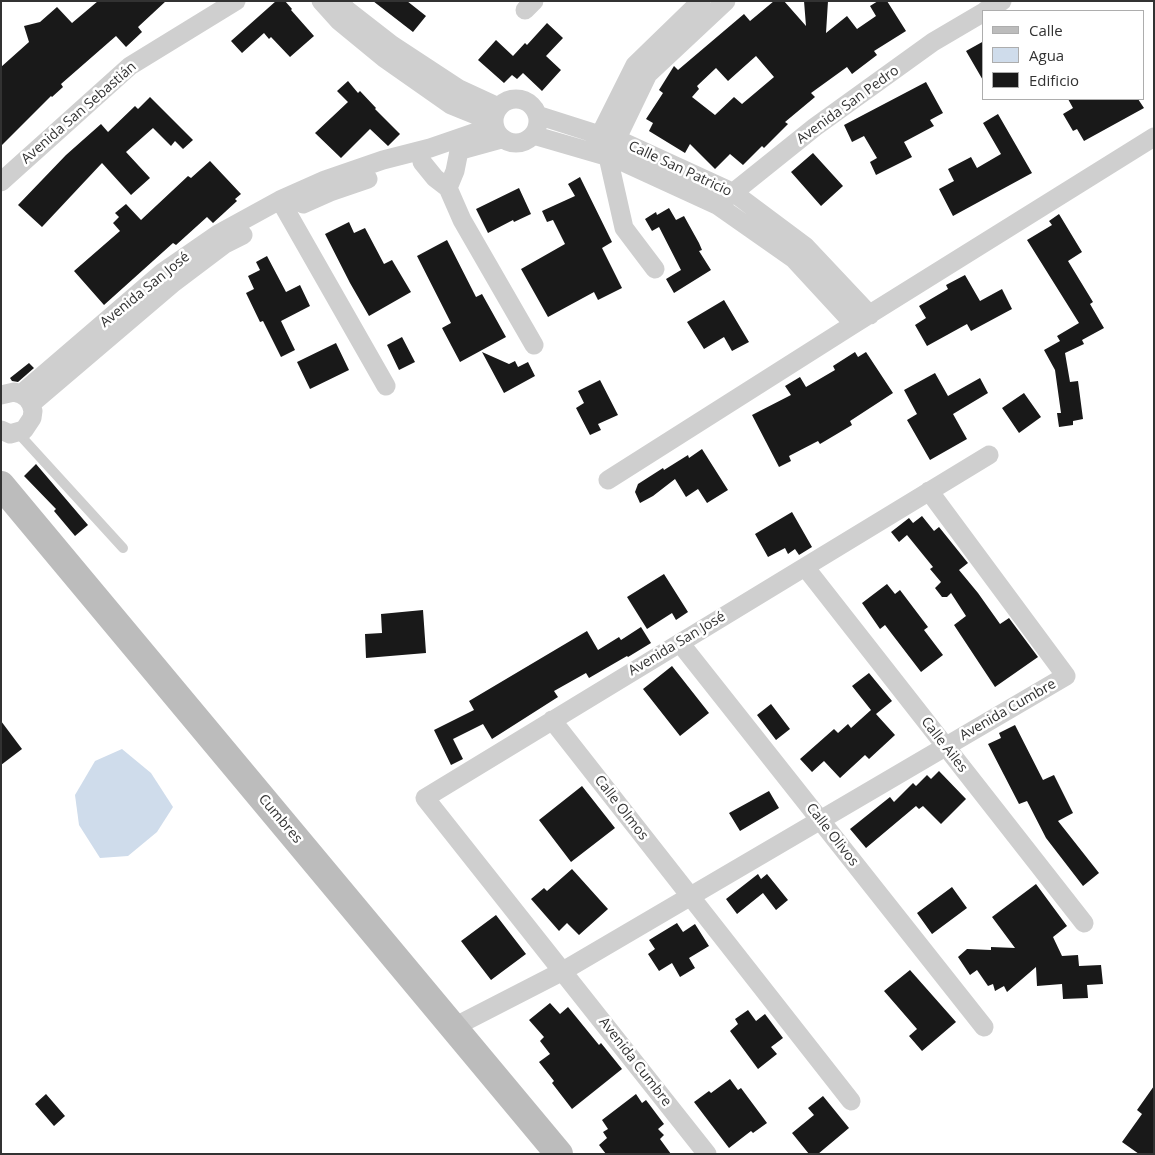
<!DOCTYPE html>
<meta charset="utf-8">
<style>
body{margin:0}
#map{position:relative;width:1155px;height:1155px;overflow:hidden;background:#fff;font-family:"Open Sans",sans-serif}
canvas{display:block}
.frame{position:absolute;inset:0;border:2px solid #323232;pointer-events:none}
.legend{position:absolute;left:982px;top:10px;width:162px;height:90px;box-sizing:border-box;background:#fff;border:1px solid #adadad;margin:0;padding:6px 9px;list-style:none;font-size:15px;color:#323232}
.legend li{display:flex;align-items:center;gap:10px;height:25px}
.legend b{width:25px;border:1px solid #adadad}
</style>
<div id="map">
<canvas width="1155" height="1155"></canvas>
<div class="frame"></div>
<ul class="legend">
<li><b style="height:6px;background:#bcbcbc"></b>Calle</li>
<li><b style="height:14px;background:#cfdceb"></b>Agua</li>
<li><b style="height:14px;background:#191919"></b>Edificio</li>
</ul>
</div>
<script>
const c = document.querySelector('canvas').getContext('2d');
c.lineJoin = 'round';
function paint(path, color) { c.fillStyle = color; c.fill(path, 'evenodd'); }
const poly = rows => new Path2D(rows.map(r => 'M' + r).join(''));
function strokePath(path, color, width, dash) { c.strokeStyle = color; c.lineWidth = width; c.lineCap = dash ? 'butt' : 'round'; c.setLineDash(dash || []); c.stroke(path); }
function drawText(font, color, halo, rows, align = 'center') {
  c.font = font + ' "Open Sans",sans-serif'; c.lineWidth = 5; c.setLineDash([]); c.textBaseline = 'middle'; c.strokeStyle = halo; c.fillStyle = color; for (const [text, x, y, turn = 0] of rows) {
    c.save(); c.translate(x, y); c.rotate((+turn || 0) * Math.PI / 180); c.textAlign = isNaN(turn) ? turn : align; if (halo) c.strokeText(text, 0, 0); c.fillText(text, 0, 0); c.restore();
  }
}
const water = poly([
 [122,749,151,773,173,807,157,832,128,856,100,858,79,825,75,795,95,761]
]);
const building = poly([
 [98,1,166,1,138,27,142,32,126,47,116,36,61,84,63,87,52,97,51,96,1,146,1,67,29,42,24,26,40,22,57,7,72,23],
 [276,1,285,1,292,9,291,10,314,36,290,57,271,37,269,39,264,33,242,53,231,41],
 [373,1,407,1,426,16,413,32],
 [774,1,784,1,806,26,804,1,828,1,826,33,847,16,857,29,876,16,870,6,878,1,887,1,906,31,874,51,877,55,852,74,847,67,811,93,815,97,785,122,788,124,764,148,762,146,743,165,730,154,715,169,690,144,685,153,649,131,653,123,646,119,663,93,659,90,674,66,678,70,744,14,750,21],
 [756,56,774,77,742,104,734,97,715,115,692,97,699,89,697,86,716,68,728,81],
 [547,23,563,38,546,56,561,70,542,91,523,73,517,79,512,75,504,83,478,60,496,40,513,56,525,43,527,45],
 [984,41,984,82,966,51],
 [348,81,358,93,360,91,376,108,375,109,400,134,388,146,370,129,341,158,315,133,348,102,337,91],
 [926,82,943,113,930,120,934,126,904,142,912,157,876,175,870,162,877,158,864,136,852,142,844,125],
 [150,97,193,140,183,149,175,141,171,146,153,128,126,152,150,178,131,195,102,163,42,227,18,205,66,155,101,124,108,132,135,106,138,109],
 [1068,99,1138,99,1144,108,1084,141,1077,129,1073,131,1063,114,1073,108],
 [998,114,1032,173,953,216,939,189,954,181,948,169,971,157,977,168,1001,154,983,123],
 [813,153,843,186,821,206,791,172],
 [210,161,241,194,235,199,237,201,213,223,207,217,176,245,173,243,104,305,74,271,120,231,113,223,119,217,115,213,126,204,141,220,188,176,191,178],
 [580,177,612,242,602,248,622,288,598,300,594,292,548,317,521,269,565,244,553,220,547,222,542,211,575,196,568,184],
 [519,188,531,214,514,222,513,220,488,233,476,209],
 [669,208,676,220,684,216,699,243,702,250,699,251,711,270,674,293,666,279,681,270,659,227,652,231,645,219,656,212,657,215],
 [1059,214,1082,252,1068,261,1093,302,1090,304,1104,328,1082,340,1084,344,1065,353,1070,382,1078,381,1083,419,1073,421,1073,425,1059,427,1057,413,1061,413,1055,370,1044,350,1060,341,1057,336,1079,323,1027,240,1052,225,1049,221],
 [349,222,354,233,365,228,384,264,392,260,411,292,369,316,350,283,325,234],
 [447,240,476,297,482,294,506,337,460,362,442,328,451,323,417,256],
 [267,256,286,292,300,285,310,306,281,321,295,350,281,357,263,321,260,322,246,293,254,289,248,276,260,270,256,262],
 [965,275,980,301,1002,289,1012,309,971,331,967,324,927,346,915,325,926,318,919,306,948,289,946,285],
 [724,300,749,342,732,351,724,337,704,349,687,322],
 [402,337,415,362,399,370,387,345],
 [336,343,349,370,310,389,297,362],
 [482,352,509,364,515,361,518,367,528,362,535,376,504,393],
 [855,352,858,357,866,352,893,393,850,421,852,425,820,444,818,441,789,456,791,461,779,467,752,415,791,395,785,386,800,377,806,387,835,370,833,366],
 [29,363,34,368,18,382,12,381,10,378],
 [935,373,948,396,980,378,988,393,953,414,967,439,930,460,907,420,917,414,904,390],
 [600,380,618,415,598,424,601,430,590,435,576,408,584,403,578,391],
 [1024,393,1041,417,1019,433,1002,408],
 [702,449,728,490,707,503,698,489,686,497,675,479,653,496,640,503,635,492,638,484,663,468,664,470,688,455,689,458],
 [36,464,88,525,75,536,54,511,56,509,24,476],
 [792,512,812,547,799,555,795,549,788,554,785,548,768,557,755,534],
 [922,516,934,531,939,527,968,563,959,570,978,593,1000,624,1009,618,1038,657,995,687,954,625,966,616,951,593,947,597,942,597,935,588,941,582,930,569,933,567,907,535,899,542,891,532,909,518,913,523],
 [664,574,688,612,676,620,672,613,647,629,627,597],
 [887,584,895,594,900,590,928,627,924,630,943,655,921,672,885,625,880,629,862,603],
 [423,610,426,653,366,658,365,634,382,633,381,614],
 [641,627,651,643,628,657,627,656,589,678,586,673,554,691,558,697,492,739,483,724,453,739,463,759,451,765,434,730,474,710,469,701,587,631,598,650,619,637,621,640],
 [672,666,709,713,680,736,643,689],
 [869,673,892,701,876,714,895,735,869,759,865,755,840,778,824,761,812,772,800,759,834,729,838,733,848,724,851,728,871,710,852,686],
 [771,704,790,729,776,740,757,715],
 [1,721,22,749,1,765],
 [1015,725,1043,780,1054,775,1073,813,1058,821,1099,873,1083,886,1046,838,1027,801,1019,804,988,744,1001,738,999,733],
 [939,771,966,799,941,824,923,806,919,809,916,806,866,848,850,829,890,797,894,802,913,783,916,786,927,775,931,779],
 [582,786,615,828,571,862,539,820],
 [769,791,779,808,740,831,729,813],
 [572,869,608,909,579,935,567,923,559,931,531,899,544,888,547,891],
 [758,874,761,879,767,874,788,900,776,910,763,893,737,914,726,899],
 [1036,884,1067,926,1053,937,1062,956,1078,955,1079,966,1101,965,1103,984,1087,985,1088,998,1063,999,1062,984,1037,986,1036,967,1007,992,1004,986,995,991,993,984,988,986,977,970,970,975,958,957,967,949,991,950,991,947,1015,948,992,917],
 [952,887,967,908,932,934,917,913],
 [496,915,526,954,491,980,461,941],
 [677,923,683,932,695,924,709,946,689,958,695,968,680,977,672,963,659,971,648,954,655,949,649,940],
 [910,970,956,1022,922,1051,909,1036,917,1029,884,991],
 [550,1003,560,1014,568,1007,599,1045,601,1043,622,1069,572,1109,552,1083,554,1081,539,1062,550,1054,540,1041,544,1037,529,1020],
 [748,1010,756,1021,765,1014,783,1038,771,1047,777,1054,758,1069,730,1031,738,1024,735,1019],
 [730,1079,738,1090,741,1088,767,1123,753,1133,751,1131,729,1148,694,1102,709,1091,711,1093],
 [1154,1086,1154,1154,1139,1154,1122,1142,1142,1114,1137,1110],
 [46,1094,65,1116,54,1126,35,1104],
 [636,1094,642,1103,646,1100,664,1124,658,1129,664,1135,660,1139,671,1154,606,1154,599,1145,607,1138,603,1132,608,1129,602,1120],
 [823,1096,849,1128,818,1154,809,1154,792,1133,814,1115,808,1108]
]);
const lane = poly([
 [18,433,123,548]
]);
const street = poly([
 [321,1,339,21,384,58,451,105,493,122],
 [339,1,347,10,392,45,459,89,498,107],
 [525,10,534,1],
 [985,11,1002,1],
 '494 121a22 22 0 1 1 44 0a22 22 0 1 1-44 0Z',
 [537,115,625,143,734,193,805,246,870,315],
 [533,135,619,160,717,205,794,259,854,324],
 [595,145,635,65,701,1],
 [461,150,501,139],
 [422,162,435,178,448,188,462,220,534,345],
 [1,182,130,66,236,1],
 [448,188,455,171,459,151],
 [280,200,386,386],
 [724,200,815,127,933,42,984,12],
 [303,204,330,192,368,179],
 [655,269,624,228,608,157,648,74,726,1],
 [21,394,163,272,218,234,280,200,325,180,383,160,430,148,494,126],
 [1,395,14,392,21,394,27,398,31,404,33,411,32,418,24,430,10,434,1,430],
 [31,404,172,284,225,244,243,235],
 [608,480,854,324,1154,137],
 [805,567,1084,923],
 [680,643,984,1027],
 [552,720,851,1101],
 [454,1027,563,971,1066,676,929,491],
 [707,1154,425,798,989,455]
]);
const secondary = poly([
 [1,485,559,1154]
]);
const streetNames = [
 ["Avenida San Pedro",848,105,-36],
 ["Avenida San Sebastián",79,113,-41],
 ["Calle San Patricio",680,169,25],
 ["Avenida San José",145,290,-39],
 ["Avenida San José",677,644,-31],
 ["Avenida Cumbre",1008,710,-30],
 ["Calle Ailes",944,745,52],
 ["Calle Olmos",621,808,52],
 ["Cumbres",280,819,50],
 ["Calle Olivos",832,835,52],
 ["Avenida Cumbre",635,1062,52]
];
paint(water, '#cfdceb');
paint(building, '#191919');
strokePath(lane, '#cfcfcf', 10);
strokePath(street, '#cfcfcf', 19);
strokePath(secondary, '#bcbcbc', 28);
drawText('14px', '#323232', '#fff', streetNames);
</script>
